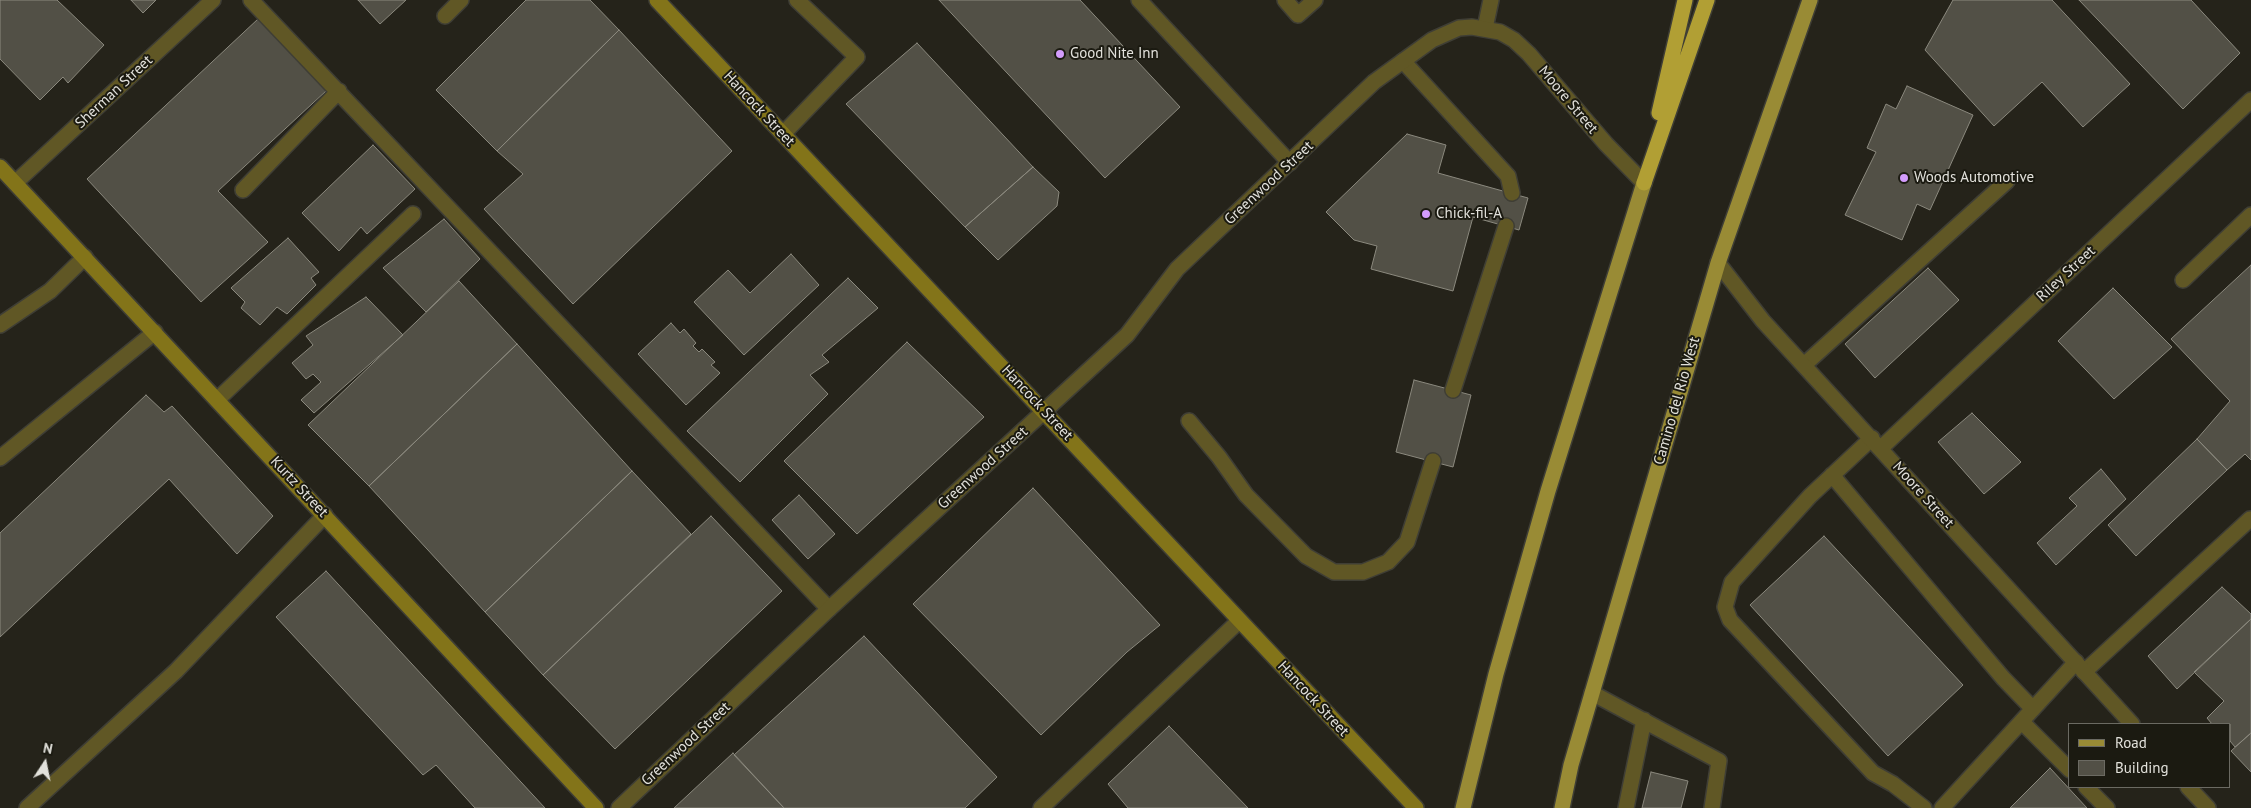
<!DOCTYPE html>
<style>
body{margin:0}
#map{position:relative;width:2251px;height:808px;overflow:hidden;background:#25231a;font-family:"PT Sans",sans-serif}
canvas{display:block}
.legend{position:absolute;left:2068px;top:723px;width:162px;height:65px;box-sizing:border-box;background:#1b1a11;border:1px solid #6b6a62;margin:0;padding:6px 9px;list-style:none;font-size:15px;color:#e2e1db}
.legend li{display:flex;align-items:center;gap:10px;height:25px}
.legend b{width:25px;border:1px solid #6b6a62}
.north{position:absolute;left:20px;top:738px;width:50px;height:50px;-webkit-text-stroke:4px #1b1a11;paint-order:stroke;rotate:11deg;font-size:14px;font-weight:700;line-height:20px;text-align:center;color:#e2e1db}
.north::after{content:'';display:block;margin:auto;width:18px;height:22px;background:#e2e1db;clip-path:polygon(50% 0,100% 100%,50% 72%,0 100%)}
</style>
<div id="map">
<canvas width="2251" height="808"></canvas>
<ul class="legend">
<li><b style="height:6px;background:#998b35"></b>Road</li>
<li><b style="height:14px;background:#525046"></b>Building</li>
</ul>
<div class="north">N</div>
</div>
<script>
const c = document.querySelector('canvas').getContext('2d');
c.lineJoin = 'round';
function paint(path, color) { c.fillStyle = color; c.fill(path, 'evenodd'); }
const poly = rows => new Path2D(rows.map(r => 'M' + r).join(''));
function strokePath(path, color, width, dash) { c.strokeStyle = color; c.lineWidth = width; c.lineCap = dash ? 'butt' : 'round'; c.setLineDash(dash || []); c.stroke(path); }
function drawText(font, color, halo, rows, align = 'center') {
  c.font = font + ' "PT Sans",sans-serif'; c.lineWidth = 4; c.setLineDash([]); c.textBaseline = 'middle'; c.strokeStyle = halo; c.fillStyle = color; for (const [text, x, y, turn = 0] of rows) {
    c.save(); c.translate(x, y); c.rotate((+turn || 0) * Math.PI / 180); c.textAlign = isNaN(turn) ? turn : align; if (halo) c.strokeText(text, 0, 0); c.fillText(text, 0, 0); c.restore();
  }
}
const building = poly([
 [0,0,57,0,104,45,68,83,63,77,40,100,0,59,0,0],
 [131,0,156,0,143,13,131,0],
 [358,0,406,0,380,24,358,0],
 [526,0,590,0,619,30,497,151,436,90,526,0],
 [939,0,1080,0,1180,107,1105,178,939,0],
 [1953,0,2052,0,2130,84,2083,127,2042,82,1994,126,1925,50,1953,0],
 [2079,0,2191,0,2240,53,2183,109,2079,0],
 [258,19,326,91,218,191,268,242,201,302,87,179,258,19],
 [619,30,732,151,573,304,484,209,523,174,497,151,619,30],
 [917,43,1033,167,965,227,846,104,917,43],
 [1907,86,1973,115,1930,210,1917,204,1902,240,1845,215,1876,152,1867,148,1886,104,1896,109,1907,86],
 [1407,134,1446,145,1438,173,1528,198,1519,230,1473,217,1453,291,1371,269,1377,246,1354,240,1326,212,1407,134],
 [373,145,415,189,367,234,361,227,339,251,302,213,373,145],
 [1033,167,1059,192,1057,206,998,260,965,227,1033,167],
 [444,219,480,259,426,312,383,268,444,219],
 [288,238,319,272,311,278,316,285,287,314,277,307,260,325,241,308,245,302,231,288,288,238],
 [791,254,819,285,744,355,694,302,728,270,750,293,791,254],
 [2251,265,2251,460,2245,454,2227,470,2197,439,2230,401,2171,339,2251,265],
 [1928,268,1959,300,1875,378,1845,344,1928,268],
 [848,278,878,308,822,355,829,362,810,375,828,394,740,482,687,431,848,278],
 [459,281,517,344,369,486,308,425,459,281],
 [2113,288,2172,347,2114,399,2058,341,2113,288],
 [366,297,403,335,314,413,301,400,321,382,313,374,306,379,292,363,313,345,306,336,366,297],
 [671,323,680,333,684,329,696,343,693,346,699,352,702,349,715,362,711,365,720,373,686,405,638,354,671,323],
 [907,342,984,417,857,534,784,461,907,342],
 [517,344,632,471,485,612,369,486,517,344],
 [1414,380,1471,395,1453,467,1396,452,1414,380],
 [146,395,164,412,172,406,273,516,237,554,169,479,0,637,0,533,146,395],
 [1972,413,2021,462,1984,494,1938,442,1972,413],
 [2197,439,2227,470,2136,556,2108,525,2197,439],
 [2101,469,2126,499,2056,565,2037,543,2077,506,2069,498,2101,469],
 [632,471,691,534,543,675,485,612,632,471],
 [1033,488,1160,625,1127,652,1041,735,913,604,1033,488],
 [799,495,835,534,808,559,772,520,799,495],
 [711,516,782,591,615,749,543,675,711,516],
 [1824,536,1963,685,1888,756,1750,605,1824,536],
 [326,571,545,808,475,808,436,765,423,775,276,617,326,571],
 [2222,587,2251,614,2251,619,2177,689,2148,656,2222,587],
 [2251,619,2251,733,2235,747,2230,741,2230,724,2212,724,2207,718,2224,701,2194,672,2251,619],
 [864,636,997,777,965,808,784,808,734,755,864,636],
 [1169,726,1248,808,1128,808,1108,784,1169,726],
 [2251,733,2251,772,2231,751,2251,733],
 [733,753,784,808,674,808,733,753],
 [2050,768,2087,808,2010,808,2050,768],
 [1651,772,1688,781,1681,808,1642,808,1651,772]
]);
const lane = poly([
 [251,0,829,609],
 [1139,0,1290,163],
 [1285,0,1298,15,1315,0],
 [445,16,461,0],
 [1485,28,1491,0],
 [1403,61,1508,176,1512,193],
 [783,134,857,57,797,0],
 [243,190,339,91],
 [2183,280,2251,215],
 [0,325,50,291,85,257],
 [1804,365,2007,181],
 [1453,390,1506,226],
 [217,400,413,214],
 [1189,421,1219,457,1246,495,1306,556,1334,572,1363,572,1388,562,1407,542,1433,461],
 [1872,438,1810,496,1732,582,1725,607,1730,620,1873,773,1893,784,1924,808],
 [0,458,155,332],
 [1832,475,2003,678,2033,709],
 [2084,672,2250,519],
 [1592,693,1719,761,1712,808],
 [2022,722,2070,770],
 [2086,787,2107,808],
 [27,808,176,671,325,515],
 [1041,808,1239,621],
 [1626,808,1644,720],
 [1942,808,2076,662]
]);
const street = poly([
 [15,183,213,0],
 [1718,263,1763,321,2132,724],
 [1881,448,2251,100],
 [2188,787,2208,808],
 [619,808,829,609,1127,335,1177,269,1374,82,1432,40,1459,28,1472,27,1500,32,1514,40,1529,54,1606,144,1644,183]
]);
const secondary = poly([
 [657,0,1416,808],
 [0,167,596,808]
]);
const primary = poly([
 [1463,808,1496,674,1548,491,1644,183],
 [1562,808,1571,765,1718,263,1810,0]
]);
const highway = poly([
 [1659,113,1685,0],
 [1644,183,1707,0]
]);
const markers = [
 [1060,54,5,"#d39cfc"],
 [1904,178,5,"#d39cfc"],
 [1426,214,5,"#d39cfc"]
];
const poiNames = [
 ["Good Nite Inn",1070,54],
 ["Woods Automotive",1914,178],
 ["Chick-fil-A",1436,214]
];
const streetNames = [
 ["Sherman Street",114,92,-43],
 ["Moore Street",1568,100,50],
 ["Hancock Street",759,109,47],
 ["Greenwood Street",1269,183,-43],
 ["Riley Street",2066,274,-43],
 ["Camino del Rio West",1677,401,-74],
 ["Hancock Street",1037,403,47],
 ["Greenwood Street",983,468,-42],
 ["Kurtz Street",299,487,47],
 ["Moore Street",1923,495,48],
 ["Hancock Street",1313,699,47],
 ["Greenwood Street",686,744,-43]
];
paint(building, '#525046');
strokePath(building, '#8b897e', 1);
strokePath(lane, '#3f3e35', 18);
strokePath(street, '#3f3e35', 18);
strokePath(secondary, '#3f3e35', 18);
strokePath(primary, '#3f3e35', 18);
strokePath(highway, '#3f3e35', 18);
strokePath(lane, '#605725', 15);
strokePath(street, '#605725', 15);
strokePath(secondary, '#837419', 15);
strokePath(primary, '#998b35', 15);
strokePath(highway, '#b19f34', 15);
for (const [x, y, r, color] of markers) { const dot = new Path2D(); dot.arc(x, y, r, 0, 2 * Math.PI); c.fillStyle = color; c.fill(dot); strokePath(dot, '#1b1a11', 2); }
drawText('15px', '#e2e1db', '#1b1a11', poiNames, 'left');
drawText('15px', '#e2e1db', '#1b1a11', streetNames);
</script>
